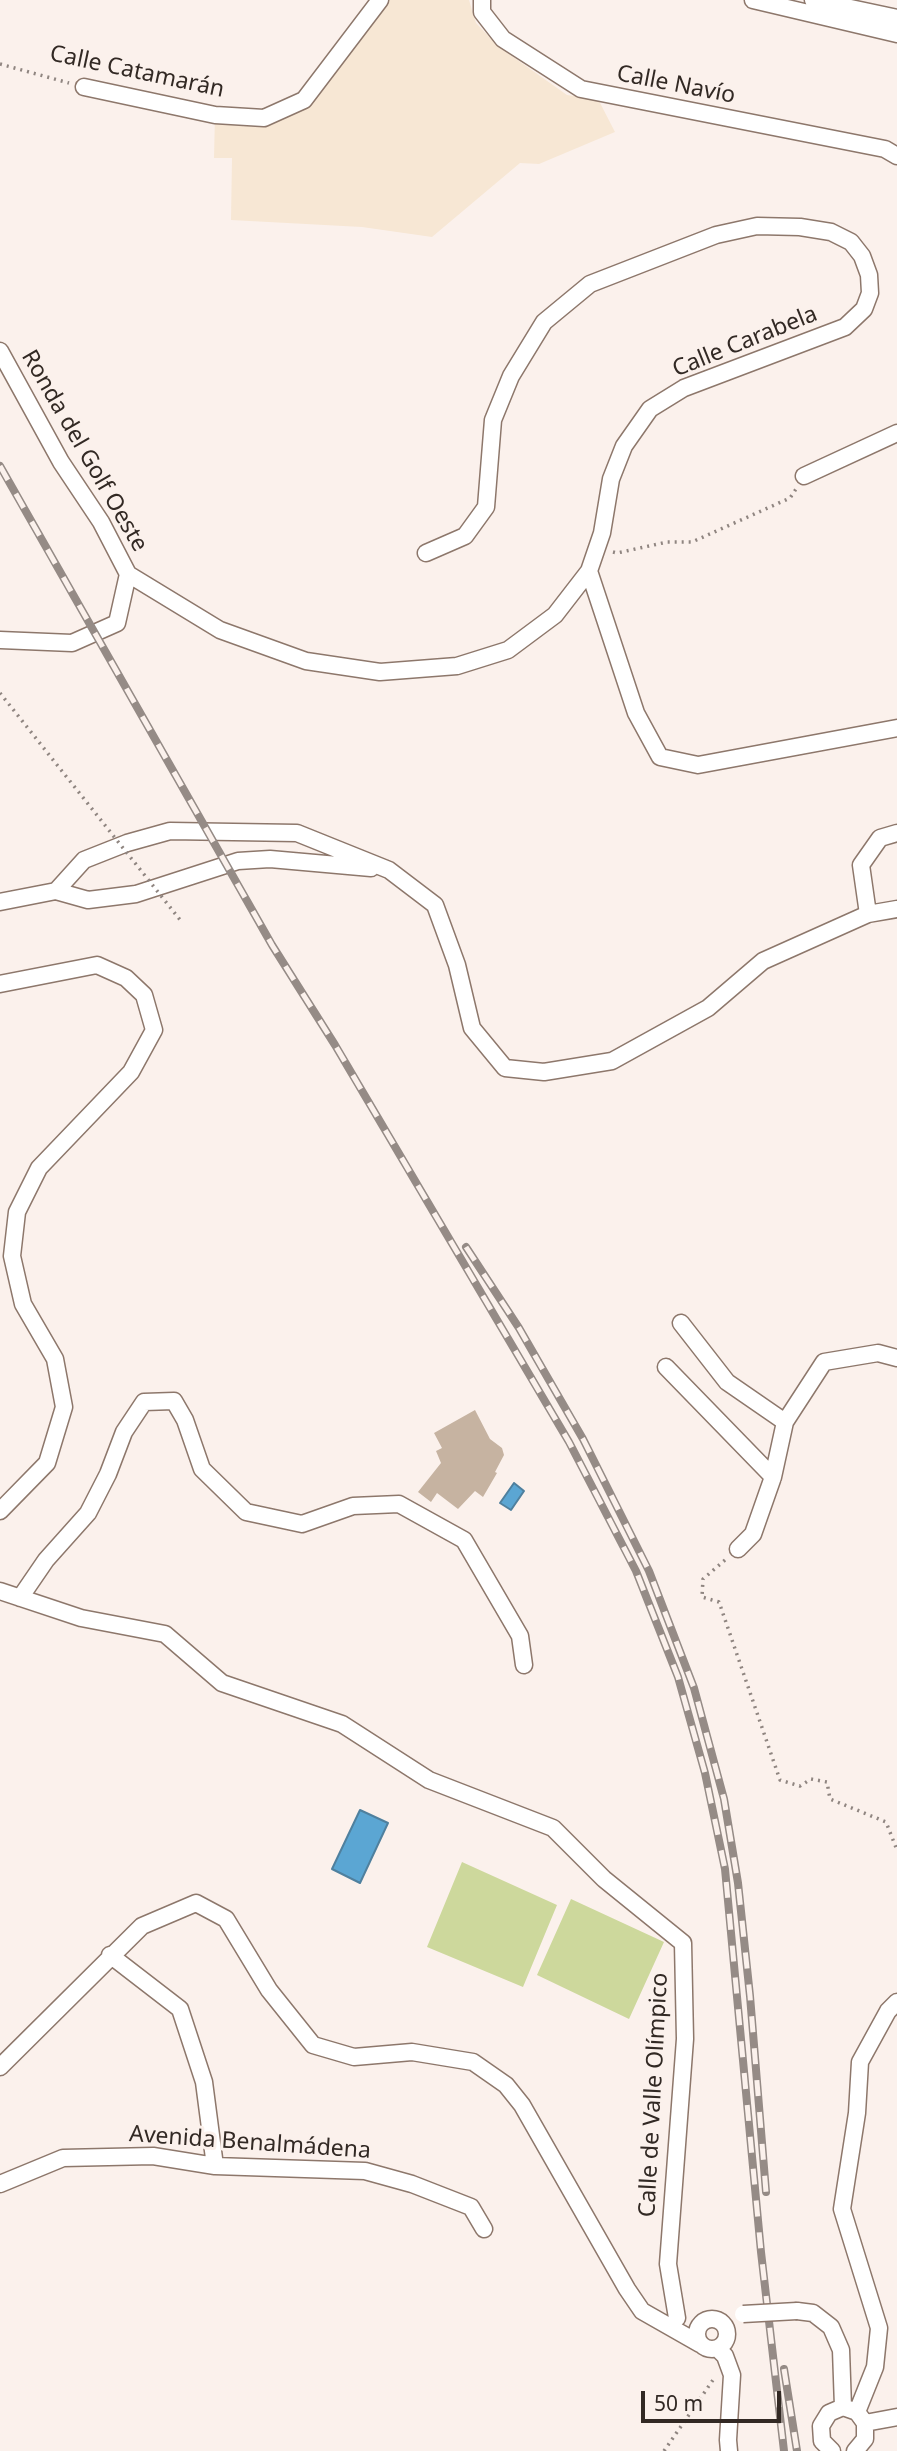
<!DOCTYPE html>
<meta charset="utf-8">
<style>
body{margin:0}
#map{position:relative;width:897px;height:2451px;overflow:hidden;background:#fbf1ec;font-family:"Noto Sans",sans-serif}
canvas{display:block}
.scale{position:absolute;left:641px;top:2391px;width:140px;height:32px;box-sizing:border-box;border:4px solid #322924;border-top:0;padding-left:9px;font-size:21px;line-height:24px;white-space:nowrap;color:#322924;-webkit-text-stroke:5px #fbf1ec;paint-order:stroke}
</style>
<div id="map">
<canvas width="897" height="2451"></canvas>
<div class="scale">50 m</div>
</div>
<script>
const c = document.querySelector('canvas').getContext('2d');
c.lineJoin = 'round';
function paint(path, color) { c.fillStyle = color; c.fill(path, 'evenodd'); }
const poly = rows => new Path2D(rows.map(r => 'M' + r).join(''));
function strokePath(path, color, width, dash) { c.strokeStyle = color; c.lineWidth = width; c.lineCap = dash ? 'butt' : 'round'; c.setLineDash(dash || []); c.stroke(path); }
function drawText(font, color, halo, rows, align = 'center') {
  c.font = font + ' "Noto Sans",sans-serif'; c.lineWidth = 6; c.setLineDash([]); c.textBaseline = 'middle'; c.strokeStyle = halo; c.fillStyle = color; for (const [text, x, y, turn = 0] of rows) {
    c.save(); c.translate(x, y); c.rotate((+turn || 0) * Math.PI / 180); c.textAlign = isNaN(turn) ? turn : align; if (halo) c.strokeText(text, 0, 0); c.fillText(text, 0, 0); c.restore();
  }
}
const commercial = poly([
 [380,0,469,0,476,23,499,47,567,95,598,99,615,132,539,164,520,163,432,237,362,227,231,220,232,158,214,158,215,115,264,118,304,100]
]);
const green = poly([
 [462,1862,557,1905,523,1987,427,1947],
 [571,1899,664,1942,629,2019,537,1975]
]);
const water = poly([
 [514,1483,524,1491,511,1510,500,1503,514,1483],
 [360,1810,388,1823,360,1883,332,1869,360,1810]
]);
const building = poly([
 [475,1410,490,1439,502,1448,504,1455,495,1472,497,1473,483,1497,475,1491,458,1509,437,1493,431,1502,418,1492,441,1463,436,1451,442,1448,434,1433]
]);
const path = poly([
 [0,64,69,83],
 [613,552,617,553,667,542,692,542,790,498,796,489],
 [725,1560,703,1579,702,1597,719,1602,780,1780,800,1786,811,1779,827,1782,830,1799,886,1822,897,1850],
 [664,2451,713,2380]
]);
const minor = poly([
 [482,0,482,12,503,39,581,89,885,149,897,156],
 [753,0,897,34],
 [813,0,897,18],
 [84,87,215,115,264,118,304,100,380,0],
 [0,351,61,462,101,522,128,574],
 [804,476,897,433],
 [589,571,636,713,660,757,698,765,897,728],
 [128,574,220,630,306,661,380,672,457,666,508,650,555,615,589,571,602,533,611,479,624,446,650,409,684,388,845,327,864,309,870,293,869,275,862,256,851,242,831,232,800,227,757,226,716,235,590,284,544,322,511,376,493,420,486,507,465,536,426,553],
 [0,640,72,643,117,623,128,574],
 [56,891,84,860,127,843,170,831,297,833,389,870,435,905,457,965,472,1028,505,1068,544,1072,612,1061,708,1008,763,961,868,914,897,909],
 [0,902,56,891,88,900,136,894,238,861,270,859,371,868],
 [868,914,861,865,880,838,897,833],
 [0,984,97,965,126,978,144,995,154,1030,131,1072,39,1168,17,1212,12,1256,23,1304,55,1359,64,1407,47,1463,0,1511],
 [681,1323,727,1382,785,1422],
 [666,1367,773,1477],
 [738,1549,753,1534,773,1477,785,1422,824,1362,878,1353,897,1358],
 [0,1591,81,1618,165,1634,222,1683,342,1724,429,1780,553,1828,604,1879,683,1943,685,2039,668,2264,677,2318],
 [20,1598,46,1560,88,1513,108,1474,124,1432,144,1402,174,1401,185,1420,202,1469,246,1512,302,1524,353,1506,399,1504,464,1540,520,1636,524,1665],
 [110,1955,180,2009,204,2082,215,2166],
 [0,2067,142,1926,196,1903,226,1919,269,1990,313,2045,354,2057,412,2052,473,2062,506,2085,522,2105,627,2289,642,2311,700,2344],
 [0,2184,63,2158,153,2156,215,2166,365,2171,412,2184,471,2207,484,2229],
 [797,2311,813,2313,831,2327,841,2350,843,2407],
 '697 2334a15 15 0 1 1 30 0a15 15 0 1 1-30 0Z',
 [718,2349,725,2356,732,2375,728,2440,729,2451],
 [857,2412,875,2367,879,2328,842,2209,857,2113,860,2062,888,2011,897,2002],
 [865,2423,897,2417],
 [832,2451,822,2441,821,2426,829,2413,843,2407,857,2412,865,2423,865,2439,855,2451]
]);
const rail = poly([
 [0,466,272,945,335,1045,569,1442,636,1571,678,1677,705,1773,725,1869,761,2252,784,2451],
 [466,1247,519,1328,583,1439,649,1571,694,1688,724,1799,738,1883,750,1996,766,2192],
 [784,2369,797,2451]
]);
const pathBridge = poly([
 [0,693,181,921]
]);
const minorBridge = poly([
 [743,2314,797,2311]
]);
const streetNames = [
 ["Calle Catamarán",137,72,12],
 ["Calle Navío",676,85,11],
 ["Calle Carabela",745,342,-22],
 ["Ronda del Golf Oeste",84,451,60],
 ["Calle de Valle Olímpico",654,2095,-87],
 ["Avenida Benalmádena",250,2143,4]
];
paint(commercial, '#f7e7d4');
paint(green, '#cdd89c');
paint(water, '#5ba6d3');
strokePath(water, '#4f809e', 2);
paint(building, '#c6b3a1');
strokePath(minor, '#8d776b', 19);
strokePath(path, '#8f8580', 3.5, [2, 5]);
strokePath(minor, '#fff', 16);
strokePath(rail, '#958b86', 8);
strokePath(rail, '#fbf1ec', 5, [16]);
strokePath(minorBridge, '#8d776b', 19, []);
strokePath(pathBridge, '#8f8580', 3.5, [2, 5]);
strokePath(minorBridge, '#fff', 16);
drawText('23px', '#322924', '#fbf1ec', streetNames);
</script>
